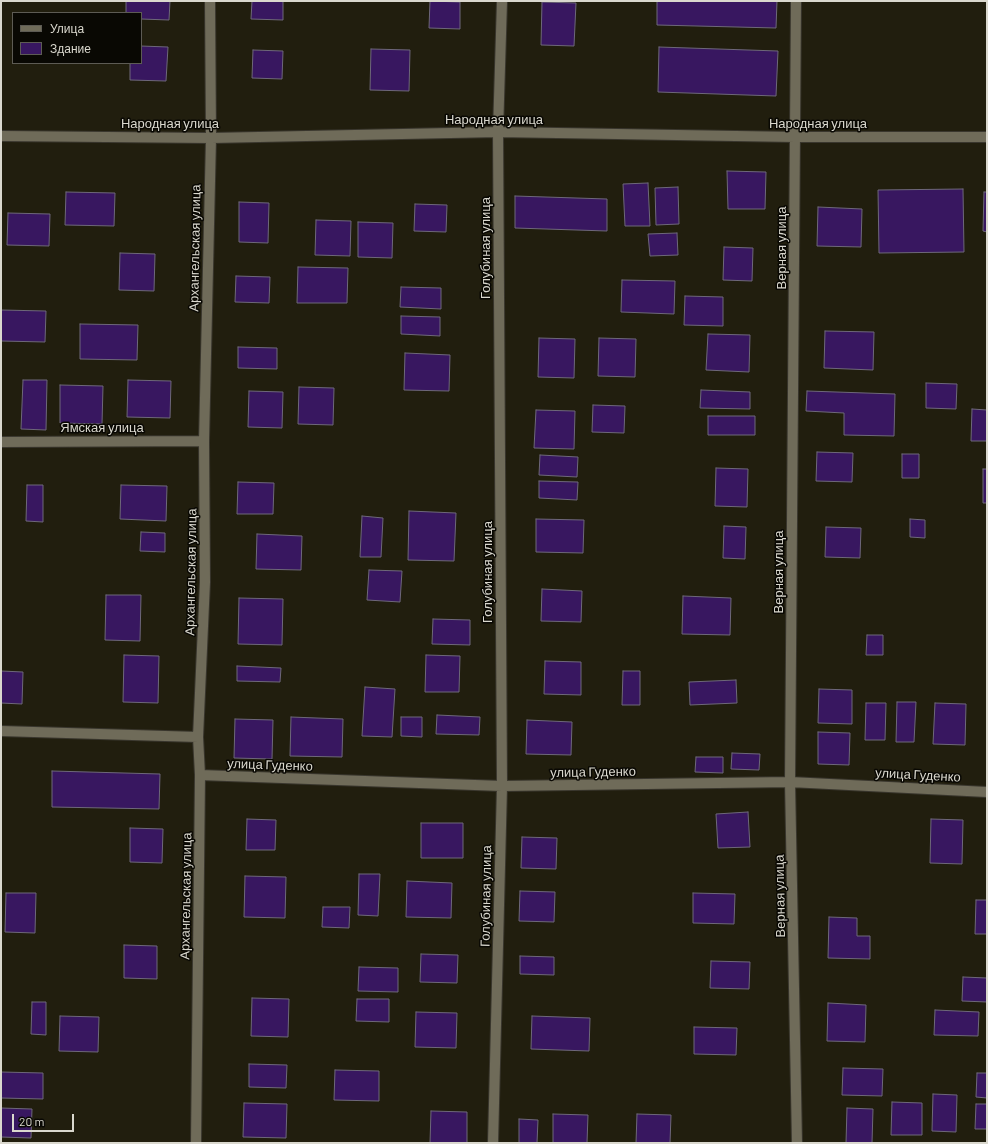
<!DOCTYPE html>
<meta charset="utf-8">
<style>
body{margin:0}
#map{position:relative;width:988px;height:1144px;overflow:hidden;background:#211e0e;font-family:Barlow,sans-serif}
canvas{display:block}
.frame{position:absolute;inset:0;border:2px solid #dad8ce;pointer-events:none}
.legend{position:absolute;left:12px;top:12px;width:130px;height:52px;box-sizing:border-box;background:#090803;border:1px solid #5d5b54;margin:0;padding:5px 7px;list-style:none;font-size:12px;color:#dad8ce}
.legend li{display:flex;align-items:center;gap:8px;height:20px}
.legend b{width:20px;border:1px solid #5d5b54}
.scale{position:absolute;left:12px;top:1114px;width:62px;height:18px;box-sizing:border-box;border:2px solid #dad8ce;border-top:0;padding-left:5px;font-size:12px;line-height:14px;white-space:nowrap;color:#dad8ce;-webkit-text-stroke:3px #090803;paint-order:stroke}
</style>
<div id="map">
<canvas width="988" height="1144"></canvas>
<div class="frame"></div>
<ul class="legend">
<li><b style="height:5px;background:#6f6b59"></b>Улица</li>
<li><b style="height:11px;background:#381760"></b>Здание</li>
</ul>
<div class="scale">20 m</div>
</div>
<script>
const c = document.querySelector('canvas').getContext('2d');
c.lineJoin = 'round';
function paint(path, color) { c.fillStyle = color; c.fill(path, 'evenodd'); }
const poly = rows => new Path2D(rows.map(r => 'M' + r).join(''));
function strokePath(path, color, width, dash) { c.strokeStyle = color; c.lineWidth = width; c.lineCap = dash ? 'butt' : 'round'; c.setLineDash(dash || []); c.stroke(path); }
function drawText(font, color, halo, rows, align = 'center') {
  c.font = font + ' Barlow,sans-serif'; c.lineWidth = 3; c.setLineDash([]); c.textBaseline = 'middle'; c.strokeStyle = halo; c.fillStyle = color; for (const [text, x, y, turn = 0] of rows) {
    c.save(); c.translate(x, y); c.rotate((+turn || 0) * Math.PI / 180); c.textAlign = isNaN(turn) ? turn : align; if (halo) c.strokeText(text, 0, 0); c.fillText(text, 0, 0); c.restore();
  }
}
const building = poly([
 [126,1,170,1,169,20,141,19,141,13,126,13,126,1],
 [252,1,283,1,283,20,251,19,252,1],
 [430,1,460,2,460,29,429,28,430,1],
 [657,1,777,1,776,28,657,25,657,1],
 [542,2,576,3,574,46,541,45,542,2],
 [141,46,168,47,166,81,130,80,130,63,141,63,141,46],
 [659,47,778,51,776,96,658,92,659,47],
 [371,49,410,50,409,91,370,90,371,49],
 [253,50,283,51,282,79,252,78,253,50],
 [727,171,766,172,765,209,728,209,727,171],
 [648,183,650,226,625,226,623,184,648,183],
 [678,187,679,224,656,225,655,188,678,187],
 [963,189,964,252,879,253,878,190,963,189],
 [66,192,115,193,114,226,65,225,66,192],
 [984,192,987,192,987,232,983,231,984,192],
 [515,196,607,199,607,231,515,228,515,196],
 [239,202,269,203,268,243,239,242,239,202],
 [415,204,447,205,446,232,414,231,415,204],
 [818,207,862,209,861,247,817,246,818,207],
 [8,213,50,214,49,246,7,245,8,213],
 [316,220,351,221,350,256,315,255,316,220],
 [358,222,393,223,392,258,358,257,358,222],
 [677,233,678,255,650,256,648,234,677,233],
 [724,247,753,248,752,281,723,280,724,247],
 [120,253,155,254,154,291,119,290,120,253],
 [298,267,348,268,347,303,297,303,298,267],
 [236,276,270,277,269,303,235,302,236,276],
 [622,280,675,281,674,314,621,312,622,280],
 [401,287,441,288,441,309,400,307,401,287],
 [685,296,723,297,723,326,684,325,685,296],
 [1,310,46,311,45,342,1,341,1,310],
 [401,316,440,317,440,336,401,334,401,316],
 [80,324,138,325,137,360,80,359,80,324],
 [825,331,874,332,873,370,824,368,825,331],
 [708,334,750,335,749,372,706,370,708,334],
 [539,338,575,339,574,378,538,377,539,338],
 [599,338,636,339,635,377,598,376,599,338],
 [238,347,277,348,277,369,238,368,238,347],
 [405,353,450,355,449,391,404,390,405,353],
 [23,380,47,380,46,430,21,429,23,380],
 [128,380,171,381,170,418,127,417,128,380],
 [926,383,957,384,956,409,926,408,926,383],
 [60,385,103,386,102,424,60,423,60,385],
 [299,387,334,388,333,425,298,424,299,387],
 [701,390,750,392,750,409,700,408,701,390],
 [249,391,283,392,282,428,248,427,249,391],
 [807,391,895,394,894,436,844,435,844,413,806,411,807,391],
 [593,405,625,406,624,433,592,432,593,405],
 [972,409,987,410,987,441,971,441,972,409],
 [536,410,575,411,574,449,534,448,536,410],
 [708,416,755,416,755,435,708,435,708,416],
 [817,452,853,453,852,482,816,481,817,452],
 [902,454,919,454,919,478,902,478,902,454],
 [540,455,578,457,577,477,539,475,540,455],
 [716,468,748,469,747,507,715,506,716,468],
 [983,469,987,469,987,503,983,503,983,469],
 [539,481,578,482,577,500,539,498,539,481],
 [238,482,274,483,273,514,237,514,238,482],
 [27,485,43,485,43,522,26,521,27,485],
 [121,485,167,486,166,521,120,519,121,485],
 [409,511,456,513,454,561,408,560,409,511],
 [362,516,383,518,381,557,360,557,362,516],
 [536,519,584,520,583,553,536,552,536,519],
 [910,519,925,520,925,538,910,537,910,519],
 [724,526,746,527,745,559,723,558,724,526],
 [826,527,861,528,860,558,825,557,826,527],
 [141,532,165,533,165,552,140,551,141,532],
 [257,534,302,536,301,570,256,569,257,534],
 [369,570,402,571,400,602,367,600,369,570],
 [542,589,582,591,581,622,541,621,542,589],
 [106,595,141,595,140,641,105,640,106,595],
 [683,596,731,598,730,635,682,634,683,596],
 [239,598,283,599,282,645,238,644,239,598],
 [433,619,470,620,470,645,432,644,433,619],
 [867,635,883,635,883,655,866,655,867,635],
 [124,655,159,656,158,703,123,702,124,655],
 [426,655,460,656,459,692,425,692,426,655],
 [545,661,581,662,581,695,544,694,545,661],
 [237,666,281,668,280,682,237,681,237,666],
 [1,671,23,672,22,704,1,703,1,671],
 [623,671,640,671,640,705,622,705,623,671],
 [736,680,737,703,690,705,689,682,736,680],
 [365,687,395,689,392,737,362,736,365,687],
 [819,689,852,690,852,724,818,723,819,689],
 [897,702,916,702,914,742,896,742,897,702],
 [866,703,886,703,885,740,865,740,866,703],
 [935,703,966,704,965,745,933,744,935,703],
 [437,715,480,717,479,735,436,734,437,715],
 [291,717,343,719,342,757,290,756,291,717],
 [401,717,422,717,422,737,401,736,401,717],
 [235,719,273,720,272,759,234,758,235,719],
 [527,720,572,722,571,755,526,754,527,720],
 [818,732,850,733,849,765,818,764,818,732],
 [732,753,760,754,759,770,731,769,732,753],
 [696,757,723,757,723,773,695,772,696,757],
 [52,771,160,774,159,809,52,807,52,771],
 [748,812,750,847,718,848,716,814,748,812],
 [247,819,276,820,275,850,246,850,247,819],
 [931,819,963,820,962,864,930,863,931,819],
 [421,823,463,823,463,858,421,858,421,823],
 [130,828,163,829,162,863,130,862,130,828],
 [522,837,557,838,556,869,521,868,522,837],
 [359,874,380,874,378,916,358,915,359,874],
 [245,876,286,877,285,918,244,917,245,876],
 [407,881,452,883,451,918,406,917,407,881],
 [520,891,555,892,554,922,519,921,520,891],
 [6,893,36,893,35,933,5,932,6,893],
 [693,893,735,894,734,924,693,923,693,893],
 [976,900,987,900,987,934,975,934,976,900],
 [323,907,350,907,349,928,322,927,323,907],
 [829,917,857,918,857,936,870,936,870,959,828,958,829,917],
 [124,945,157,946,157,979,124,978,124,945],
 [421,954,458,955,457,983,420,982,421,954],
 [520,956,554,957,554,975,520,974,520,956],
 [711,961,750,962,749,989,710,988,711,961],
 [359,967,398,968,398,992,358,991,359,967],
 [963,977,987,978,987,1002,962,1001,963,977],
 [252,998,289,999,288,1037,251,1036,252,998],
 [357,999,389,999,389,1022,356,1021,357,999],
 [32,1002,46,1002,46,1035,31,1034,32,1002],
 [828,1003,866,1005,865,1042,827,1041,828,1003],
 [935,1010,979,1012,978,1036,934,1035,935,1010],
 [416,1012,457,1013,456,1048,415,1047,416,1012],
 [60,1016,99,1017,98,1052,59,1051,60,1016],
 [532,1016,590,1018,589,1051,531,1049,532,1016],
 [694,1027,737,1028,736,1055,694,1054,694,1027],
 [249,1064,287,1065,286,1088,249,1087,249,1064],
 [843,1068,883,1069,882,1096,842,1095,843,1068],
 [335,1070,379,1071,379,1101,334,1100,335,1070],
 [1,1072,43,1073,43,1099,1,1098,1,1072],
 [977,1073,987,1073,987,1098,976,1097,977,1073],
 [933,1094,957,1095,956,1132,932,1131,933,1094],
 [892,1102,922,1103,922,1135,891,1135,892,1102],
 [244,1103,287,1104,286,1138,243,1137,244,1103],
 [976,1104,987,1104,987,1129,975,1129,976,1104],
 [1,1108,32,1109,31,1138,1,1137,1,1108],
 [847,1108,873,1109,872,1143,846,1143,847,1108],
 [431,1111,467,1112,467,1143,430,1143,431,1111],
 [553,1114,588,1115,587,1143,553,1143,553,1114],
 [637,1114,671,1115,670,1143,636,1143,637,1114],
 [519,1119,538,1120,537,1143,519,1143,519,1119]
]);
const minor = poly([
 [796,1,790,782,797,1143],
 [1,136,211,138,498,132,795,137,987,137],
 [1,442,204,441],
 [1,731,198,737],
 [200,775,502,786,790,782,987,792],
 [196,1143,200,775,198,737,205,582,204,441,211,138,210,1],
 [493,1143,502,786,498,132,502,1]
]);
const streetNames = [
 ["Народная улица",494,120],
 ["Народная улица",170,124],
 ["Народная улица",818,124],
 ["Архангельская улица",195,248,-89],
 ["Голубиная улица",486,248,-90],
 ["Верная улица",782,248,-90],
 ["Ямская улица",102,428],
 ["Архангельская улица",191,572,-89],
 ["Голубиная улица",488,572,-90],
 ["Верная улица",779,572,-90],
 ["улица Гуденко",270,765,2],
 ["улица Гуденко",593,772,-1],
 ["улица Гуденко",918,775,3],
 ["Архангельская улица",186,896,-89],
 ["Голубиная улица",486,896,-89],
 ["Верная улица",780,896,-91]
];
paint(building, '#381760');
strokePath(building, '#6e687a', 1);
strokePath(minor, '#39362d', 12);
strokePath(minor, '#6f6b59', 10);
drawText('13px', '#dad8ce', '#090803', streetNames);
</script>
